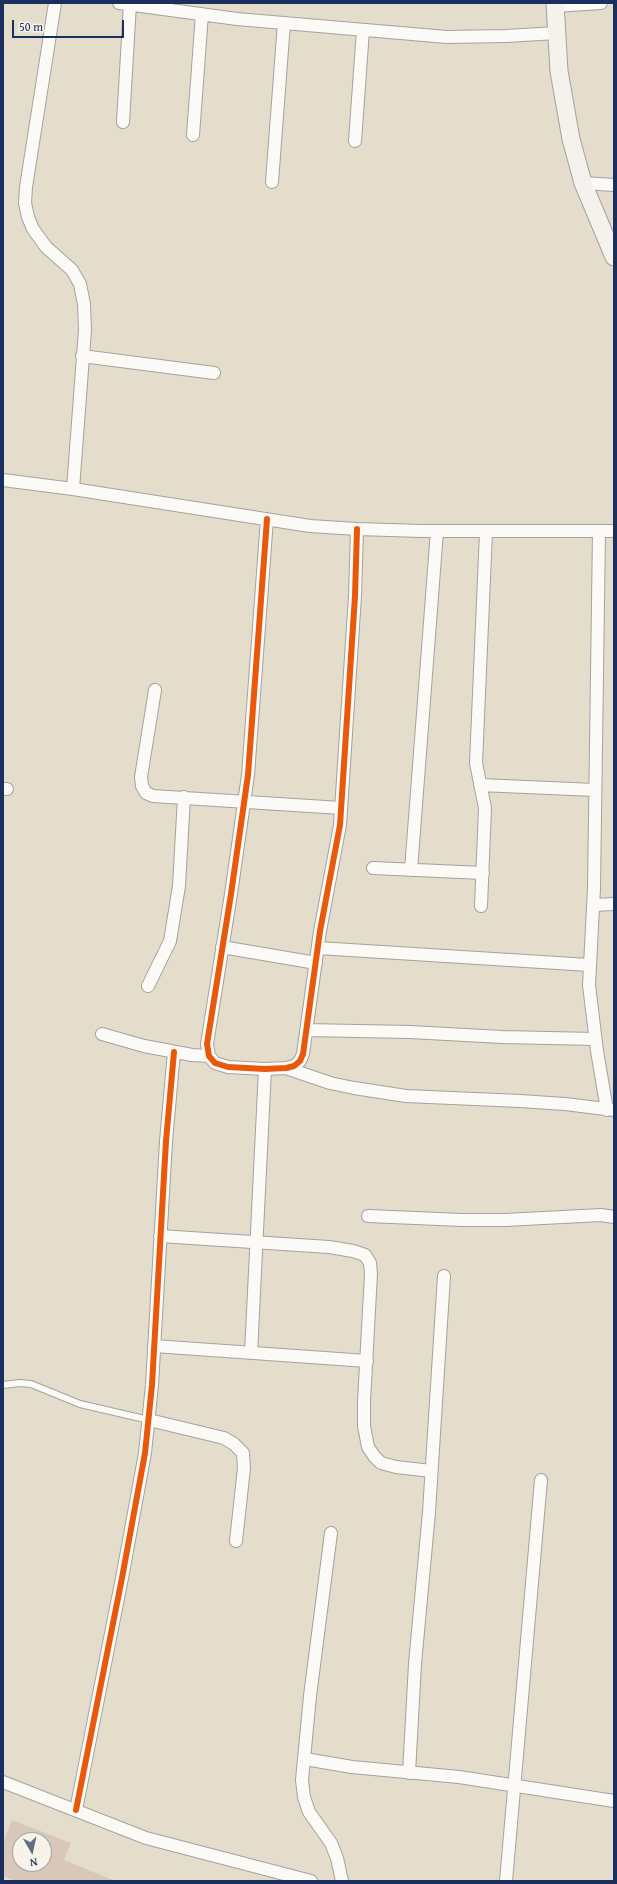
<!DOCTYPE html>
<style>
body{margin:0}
#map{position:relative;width:617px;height:1884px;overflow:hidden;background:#e4ddcc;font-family:"Gentium Book Plus",serif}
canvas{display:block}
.frame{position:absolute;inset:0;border:4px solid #1b2f5e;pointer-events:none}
.north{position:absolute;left:12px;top:1832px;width:40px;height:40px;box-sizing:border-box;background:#f7f3e8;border:1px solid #9fa5b1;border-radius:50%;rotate:171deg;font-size:11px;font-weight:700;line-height:16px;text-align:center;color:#1b2f5e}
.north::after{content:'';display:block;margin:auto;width:14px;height:18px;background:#616c84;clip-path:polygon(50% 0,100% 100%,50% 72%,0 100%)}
.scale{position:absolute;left:12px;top:20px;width:112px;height:18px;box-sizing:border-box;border:2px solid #1b2f5e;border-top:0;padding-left:5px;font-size:12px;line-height:14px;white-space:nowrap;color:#1b2f5e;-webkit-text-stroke:3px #f7f3e8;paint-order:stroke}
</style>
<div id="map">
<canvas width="617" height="1884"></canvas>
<div class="frame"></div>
<div class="north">N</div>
<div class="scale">50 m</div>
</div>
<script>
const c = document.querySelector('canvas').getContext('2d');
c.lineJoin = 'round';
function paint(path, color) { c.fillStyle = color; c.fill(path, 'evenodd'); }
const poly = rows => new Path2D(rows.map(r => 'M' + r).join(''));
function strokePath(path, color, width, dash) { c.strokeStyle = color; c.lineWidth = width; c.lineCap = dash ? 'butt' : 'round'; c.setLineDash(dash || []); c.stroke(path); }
const building = poly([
 [12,1820,71,1843,64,1860,115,1881,16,1881,3,1876,3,1843],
 [20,1840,44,1840,44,1864,20,1864]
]);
const lane = poly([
 [3,1385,20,1383,31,1384,80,1404,149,1420]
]);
const street = poly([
 [55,3,26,187,25,203,28,217,33,229,46,247,72,270,80,284,84,304,85,330,73,489],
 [119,3,237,19,447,37,506,36,557,33],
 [555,6,601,3],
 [123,122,130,4],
 [193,135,202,14],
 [355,141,363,30],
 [272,182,284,23],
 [583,183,614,185],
 [82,356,214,373],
 [3,480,73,489,310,526,357,529,422,531,614,531],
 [267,519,248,775,231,894,207,1044,209,1056,215,1063,228,1067,265,1069,286,1068,294,1066,300,1061,303,1054,320,931,340,825,355,596,357,529],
 [599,531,594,888,589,985,597,1051,607,1110],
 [155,690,141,777,142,786,146,793,153,796,341,808],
 [480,785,595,790],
 [3,789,7,789],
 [373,868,483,873],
 [411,870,437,531],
 [593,905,614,904],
 [481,906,485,808,476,763,486,532],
 [222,947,316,963],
 [318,948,589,965],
 [148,986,170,941,179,886,184,797],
 [306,1030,410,1032,502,1037,595,1039],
 [102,1034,144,1046,192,1055,209,1056],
 [286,1068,330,1083,354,1088,406,1096,520,1101,565,1104,614,1110],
 [368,1216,462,1220,505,1220,601,1215,614,1217],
 [160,1236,329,1247,353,1251,365,1255,370,1263,371,1274,364,1401,364,1426,368,1447,374,1456,381,1463,396,1467,431,1471],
 [154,1346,367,1361],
 [251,1353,265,1069],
 [149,1420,224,1438,234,1444,243,1453,244,1468,236,1541],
 [331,1533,310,1696,302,1780,304,1797,309,1812,331,1843,337,1858,342,1881],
 [305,1759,352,1767,459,1777,614,1801],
 [409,1773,415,1664,429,1512,444,1276],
 [3,1782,146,1838,311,1881],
 [76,1810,122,1578,145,1453,152,1385,166,1141,174,1052],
 [506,1881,541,1480]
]);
const secondary = poly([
 [555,3,559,71,571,139,583,183,614,257]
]);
const cycleway = poly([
 [267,519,248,775,231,894,207,1044,209,1056,215,1063,228,1067,265,1069,286,1068,294,1066,300,1061,303,1054,320,931,340,825,355,596,357,529],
 [76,1810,122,1578,145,1453,152,1385,166,1141,174,1052]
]);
paint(building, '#d9c7ba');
strokePath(lane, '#a3a29e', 8);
strokePath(street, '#a3a29e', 14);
strokePath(secondary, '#a3a29e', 19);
strokePath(lane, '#fbfaf7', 6);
strokePath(street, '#fbfaf7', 12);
strokePath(secondary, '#f5f1ec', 17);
strokePath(cycleway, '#e8590c', 6);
</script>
